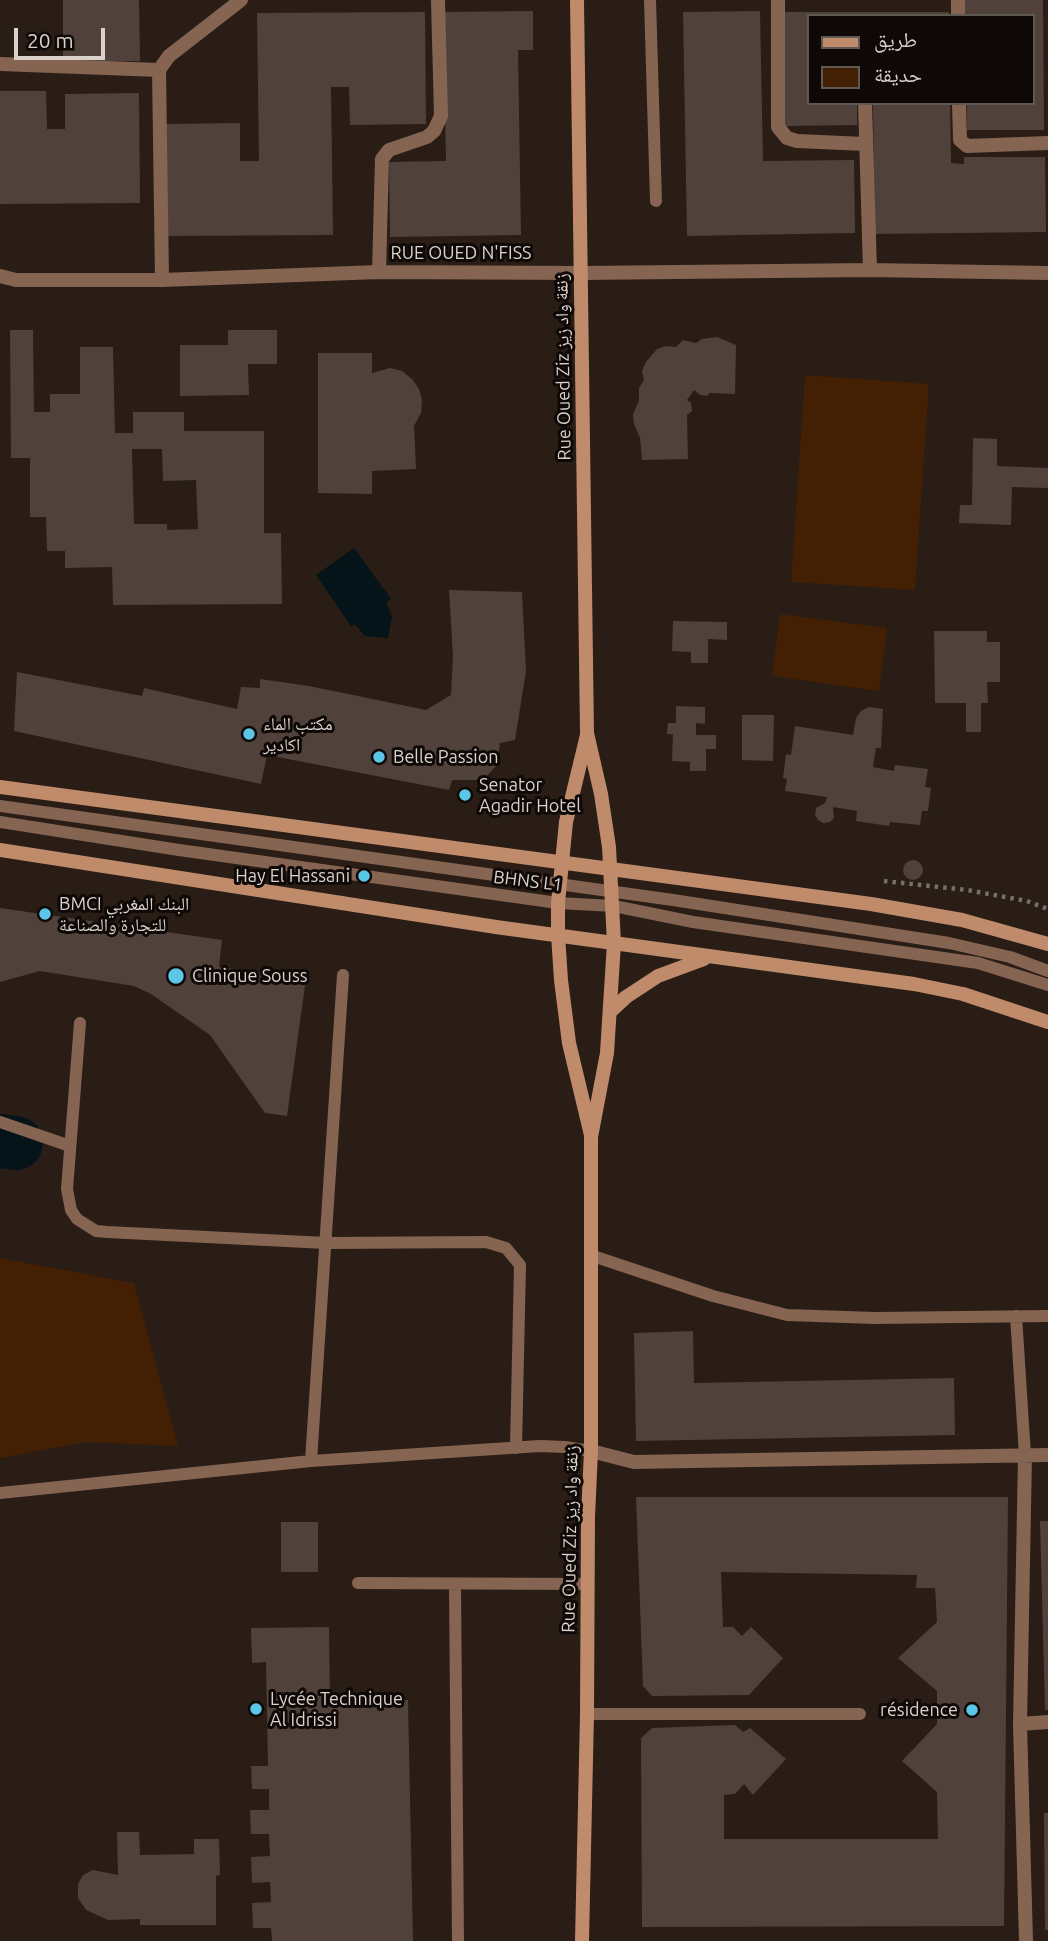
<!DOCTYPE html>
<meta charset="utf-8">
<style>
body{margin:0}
#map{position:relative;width:1048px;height:1941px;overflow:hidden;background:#291d16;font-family:Ubuntu,"Noto Naskh Arabic",sans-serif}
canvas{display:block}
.legend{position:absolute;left:807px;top:14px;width:228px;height:91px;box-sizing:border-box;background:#0e0906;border:2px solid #5f5955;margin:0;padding:9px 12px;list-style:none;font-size:21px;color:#d9d1cc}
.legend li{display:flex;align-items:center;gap:14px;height:35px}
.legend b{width:35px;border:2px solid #5f5955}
.scale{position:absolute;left:14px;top:28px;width:91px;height:32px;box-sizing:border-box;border:4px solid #d9d1cc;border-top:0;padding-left:9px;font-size:21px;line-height:24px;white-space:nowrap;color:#d9d1cc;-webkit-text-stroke:5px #0e0906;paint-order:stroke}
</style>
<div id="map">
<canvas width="1048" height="1941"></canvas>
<ul class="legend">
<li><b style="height:9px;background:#bf8b6b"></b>طريق</li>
<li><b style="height:19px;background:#431f04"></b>حديقة</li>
</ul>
<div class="scale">20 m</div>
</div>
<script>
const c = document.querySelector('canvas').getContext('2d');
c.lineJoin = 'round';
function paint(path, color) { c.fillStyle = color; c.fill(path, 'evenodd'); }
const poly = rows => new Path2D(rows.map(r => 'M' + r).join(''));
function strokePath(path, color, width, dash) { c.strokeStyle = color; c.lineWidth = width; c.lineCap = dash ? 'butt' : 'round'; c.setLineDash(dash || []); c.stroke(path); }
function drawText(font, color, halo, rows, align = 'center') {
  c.font = font + ' Ubuntu,"Noto Naskh Arabic",sans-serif'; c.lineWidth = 6; c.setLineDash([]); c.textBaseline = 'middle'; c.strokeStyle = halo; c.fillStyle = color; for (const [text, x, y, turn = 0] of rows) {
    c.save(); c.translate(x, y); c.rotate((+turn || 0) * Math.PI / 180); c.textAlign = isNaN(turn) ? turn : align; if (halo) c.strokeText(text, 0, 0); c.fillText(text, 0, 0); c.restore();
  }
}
const green = poly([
 [805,375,929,384,915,590,791,582],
 [780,614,887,628,879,691,772,676],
 [0,1258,134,1283,178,1446,87,1442,0,1458]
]);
const water = poly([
 [354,548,391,599,386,603,392,616,388,638,365,636,355,624,351,626,316,575]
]);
const river = poly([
 [0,1141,16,1143]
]);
const building = poly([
 [63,0,139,0,140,61,63,61],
 [965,0,1043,0,1044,130,967,130,967,103,1032,103,1032,16,965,16],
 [533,11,533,50,518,50,521,235,390,237,389,162,446,161,443,12],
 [760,11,763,161,854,160,855,233,687,236,683,12],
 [425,12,426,124,350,125,349,87,331,87,333,235,165,236,164,124,240,123,240,161,259,161,257,13],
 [784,12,949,12,949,16,808,16,808,103,857,103,857,125,784,126],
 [0,91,46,91,47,129,65,129,65,94,139,93,140,203,0,204],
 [873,103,950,103,951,163,964,164,964,157,1045,157,1046,232,875,234],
 [10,330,33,330,34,412,50,412,50,394,80,394,80,347,113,347,115,433,133,433,133,412,184,412,184,431,264,431,264,533,281,533,282,604,113,605,112,567,65,568,65,551,47,551,46,517,30,517,30,458,11,458],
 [132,449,162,449,163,481,196,480,198,529,167,530,167,524,134,524],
 [228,330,277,330,277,364,248,364,249,395,180,396,180,345,228,345],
 [717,337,736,345,735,394,710,393,707,396,700,395,694,390,687,400,691,403,692,411,687,415,688,459,642,460,640,438,634,424,633,414,639,401,639,388,644,380,642,371,646,362,657,349,666,346,676,347,683,340,696,343,702,339],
 [318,353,372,353,372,373,390,368,402,371,412,379,419,389,422,400,421,413,414,426,416,469,372,471,372,494,318,493],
 [973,438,997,439,997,466,1048,468,1048,488,1012,487,1011,525,959,523,960,505,972,505],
 [449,590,522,592,526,671,515,740,500,743,497,765,483,780,452,780,449,790,267,755,261,784,14,731,17,672,142,696,144,688,237,709,241,687,260,688,260,679,309,686,426,710,451,695,453,656],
 [673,621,727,622,727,640,708,639,708,663,691,663,691,652,672,651],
 [934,631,987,631,987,642,1000,642,1000,682,987,682,988,703,981,703,981,732,966,732,966,703,935,703],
 [676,706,705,707,705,724,696,723,696,735,716,735,716,749,706,749,706,771,690,771,690,762,672,761,673,734,667,734,668,723,676,723],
 [869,707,883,709,881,748,876,748,873,767,894,771,895,765,928,769,925,787,931,788,928,811,922,811,920,825,890,822,889,826,856,821,857,811,833,807,834,818,830,822,823,823,818,820,815,815,816,808,825,803,827,797,785,791,787,779,783,778,786,754,791,755,795,726,853,735,856,718,861,711],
 [742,715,774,715,773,761,742,760],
 '903 870a10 10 0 1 1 20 0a10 10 0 1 1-20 0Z',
 [0,908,222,940,219,967,306,978,287,1116,265,1113,210,1035,151,994,134,986,40,971,0,982],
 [693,1331,694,1383,954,1378,955,1435,636,1441,634,1333],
 [636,1497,1008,1497,1004,1926,642,1927,641,1738,652,1728,735,1725,743,1732,750,1728,786,1759,753,1795,744,1784,735,1794,724,1795,724,1839,938,1839,937,1792,902,1761,937,1724,937,1691,898,1658,937,1622,935,1588,916,1588,917,1575,721,1572,723,1627,733,1627,742,1636,751,1627,783,1658,749,1695,652,1696,643,1686],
 [1040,1521,1048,1521,1048,1710,1045,1710],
 [281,1522,318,1522,318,1572,281,1572],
 [329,1627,330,1702,408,1700,413,1941,272,1941,271,1928,253,1928,252,1903,271,1902,270,1882,252,1883,251,1857,270,1856,269,1834,251,1834,250,1810,269,1810,269,1789,252,1789,251,1766,268,1766,266,1662,252,1663,251,1628],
 [1044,1813,1048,1813,1048,1930,1045,1930],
 [117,1832,139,1832,140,1855,194,1854,194,1839,219,1839,220,1875,216,1876,216,1925,140,1925,140,1919,108,1920,86,1910,78,1898,78,1884,83,1875,93,1870,118,1875]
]);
const path = poly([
 [884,881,967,890,1027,901,1048,909]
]);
const lane = poly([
 [650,0,656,201],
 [0,806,673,900,949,943,1010,957,1048,971],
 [0,822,179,850,558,903,614,906,693,922,978,963,1048,985],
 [80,1023,67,1189,71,1210,77,1219,96,1231,107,1232,326,1243,486,1242,506,1248,520,1265,516,1448],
 [0,1122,70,1146],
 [590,1255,713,1296,787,1315,875,1318,1048,1316],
 [1016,1316,1025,1455],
 [311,1461,343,975],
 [0,1493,311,1461,540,1446,565,1447,591,1451],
 [358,1583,588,1584],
 [455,1584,458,1941],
 [587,1714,860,1714]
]);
const street = poly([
 [778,0,778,127,787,138,797,141,865,144],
 [958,0,958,16],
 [0,64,159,70],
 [865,103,870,270],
 [959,103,960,140,967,146,1048,143],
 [379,272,382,159,389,150,427,137,434,131,441,116,438,0],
 [0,276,16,280,162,280,379,272,581,273,870,270,1048,273],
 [162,280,159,70,169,56,241,0],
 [591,1451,634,1462,1048,1455],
 [1025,1455,1020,1724,1026,1941],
 [1020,1724,1048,1722]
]);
const secondary = poly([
 [577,0,587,733,601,794,609,847,614,943,607,1053,591,1137,591,1451,588,1517,587,1714,582,1941],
 [587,735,566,822,558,903,558,935,561,980,569,1043,591,1135],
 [0,787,871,904,962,920,1048,944],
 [0,850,496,927,914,984,963,994,1048,1022],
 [612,1010,626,997,658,976,704,959]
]);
const markers = [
 [249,734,7,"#5bc7e7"],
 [379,757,7,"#5bc7e7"],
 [465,795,7,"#5bc7e7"],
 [364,876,7,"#5bc7e7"],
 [45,914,7,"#5bc7e7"],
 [176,976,9,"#5bc7e7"],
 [256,1709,7,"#5bc7e7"],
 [972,1710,7,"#5bc7e7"]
];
const streetNames = [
 ["RUE OUED N'FISS",461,253],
 ["Rue Oued Ziz زنقة واد زيز",563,367,-91],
 ["BHNS L1",528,881,7],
 ["Rue Oued Ziz زنقة واد زيز",570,1539,-89]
];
const poiNames = [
 ["مكتب الماء",263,724],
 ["اكادير",263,745],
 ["Belle Passion",393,757],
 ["Senator",479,785],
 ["Agadir Hotel",479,806],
 ["Hay El Hassani",350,876,"right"],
 ["BMCI البنك المغربي",59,904],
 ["للتجارة والصناعة",59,925],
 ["Clinique Souss",192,976],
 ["Lycée Technique",270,1699],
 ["Al Idrissi",270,1720],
 ["résidence",958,1710,"right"]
];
paint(green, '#431f04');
paint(water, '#051418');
strokePath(river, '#051418', 54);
paint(building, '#50423a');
strokePath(path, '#796f69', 4.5, [3.5, 5]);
strokePath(lane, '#856451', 12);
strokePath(street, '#856451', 14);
strokePath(secondary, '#bf8b6b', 14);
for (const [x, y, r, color] of markers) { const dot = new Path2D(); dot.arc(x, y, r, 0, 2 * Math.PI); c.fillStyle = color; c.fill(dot); strokePath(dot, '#0e0906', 2.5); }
drawText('18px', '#d9d1cc', '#0e0906', streetNames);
drawText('18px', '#d9d1cc', '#0e0906', poiNames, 'left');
</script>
